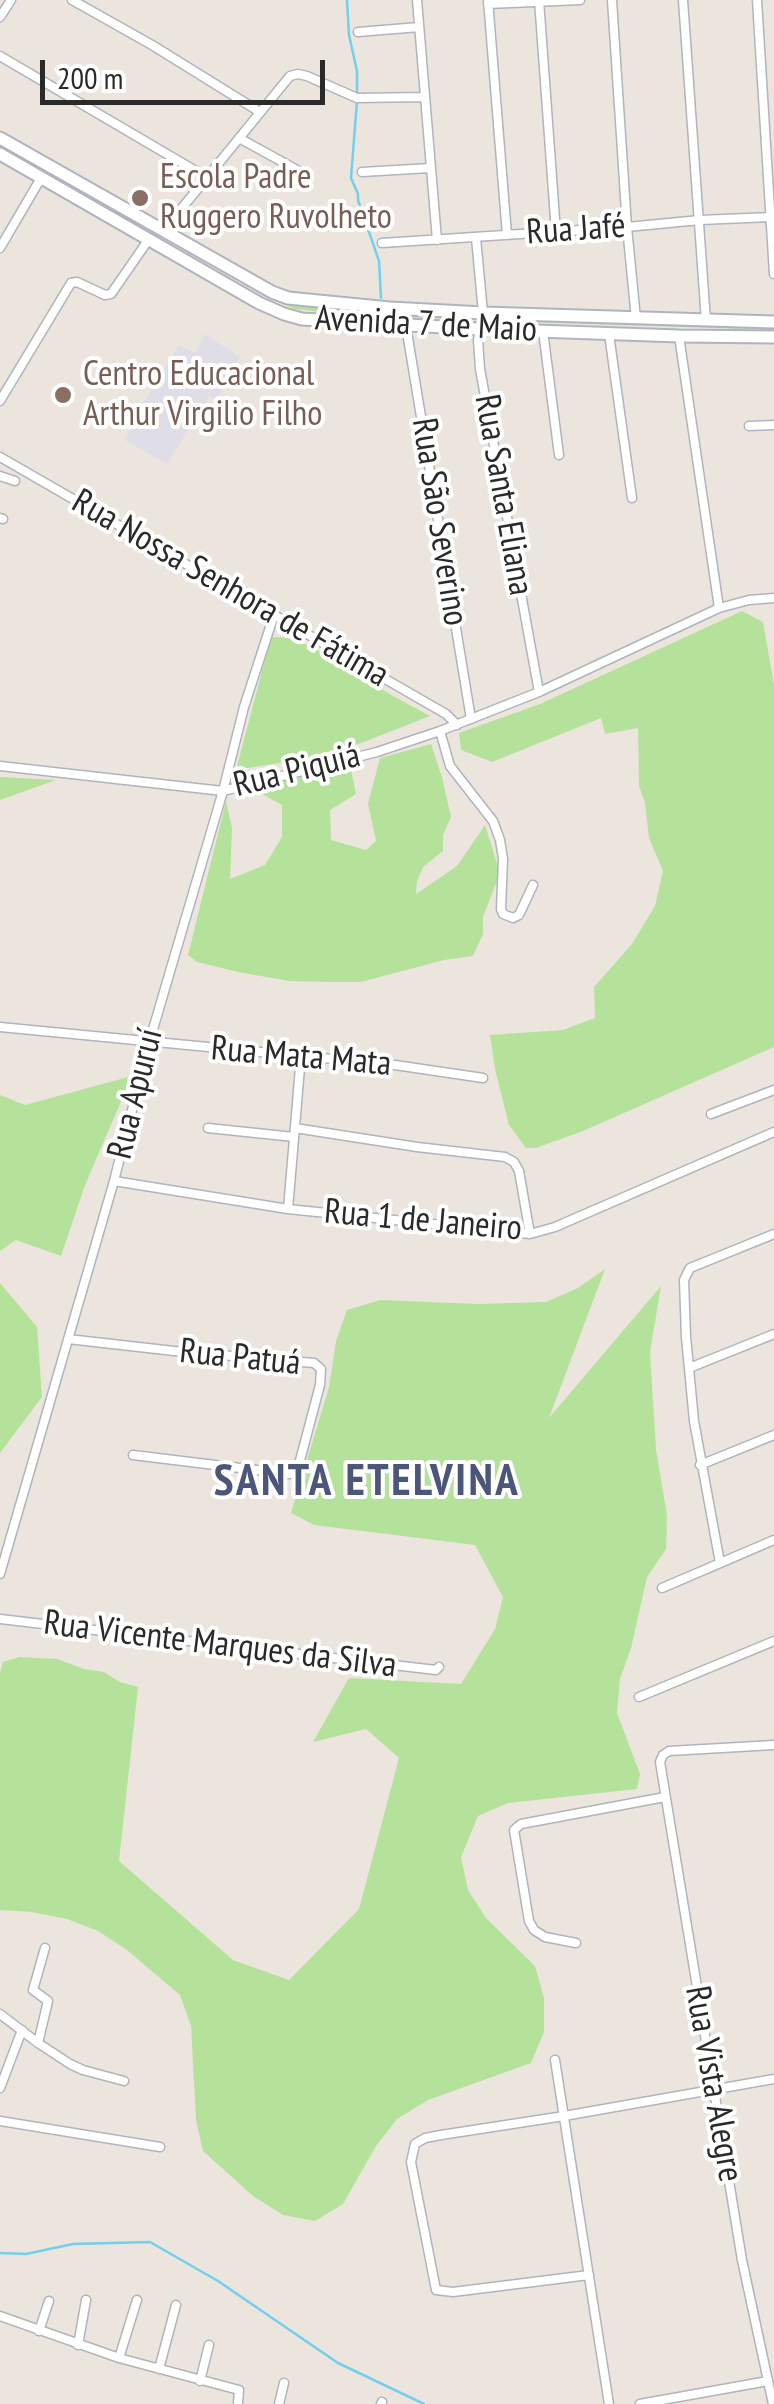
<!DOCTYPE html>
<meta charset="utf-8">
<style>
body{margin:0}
#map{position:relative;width:774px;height:2404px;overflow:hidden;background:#ece5dd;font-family:"PT Sans Narrow",sans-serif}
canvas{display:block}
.scale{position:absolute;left:40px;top:60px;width:285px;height:45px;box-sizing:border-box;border:5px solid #2a2a2a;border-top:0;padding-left:12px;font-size:30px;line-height:35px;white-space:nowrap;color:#2a2a2a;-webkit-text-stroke:8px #fff;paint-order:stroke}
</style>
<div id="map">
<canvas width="774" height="2404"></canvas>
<div class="scale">200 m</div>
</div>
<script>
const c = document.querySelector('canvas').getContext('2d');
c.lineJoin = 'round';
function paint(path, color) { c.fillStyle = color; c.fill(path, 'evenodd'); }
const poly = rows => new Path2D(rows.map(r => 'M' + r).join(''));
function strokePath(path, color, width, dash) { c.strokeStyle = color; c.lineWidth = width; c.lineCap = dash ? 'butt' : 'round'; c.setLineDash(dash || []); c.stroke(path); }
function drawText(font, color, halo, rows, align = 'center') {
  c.font = font + ' "PT Sans Narrow",sans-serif'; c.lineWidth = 8; c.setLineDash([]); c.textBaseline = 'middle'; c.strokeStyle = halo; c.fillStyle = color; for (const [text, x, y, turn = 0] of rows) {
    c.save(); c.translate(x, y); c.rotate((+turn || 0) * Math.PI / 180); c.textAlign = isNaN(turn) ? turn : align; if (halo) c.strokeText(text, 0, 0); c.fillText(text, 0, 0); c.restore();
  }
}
const industrial = poly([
 [205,334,240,357,217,400,209,396,167,464,125,440,139,415,137,413,179,345,195,353]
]);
const green = poly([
 [198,256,278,295,479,315,480,320,347,315,295,309,262,295],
 [497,317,774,326,774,330,559,323,498,320],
 [742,611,763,622,774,685,774,1047,583,1131,536,1148,526,1148,509,1125,495,1069,490,1035,563,1030,595,1018,594,987,632,944,655,906,663,871,649,838,645,803,639,786,638,728,605,734,601,718,492,762,461,750,459,733,540,704],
 [271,637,293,638,325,654,393,696,430,716,364,742,310,758,236,770],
 [431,744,442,777,451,817,443,835,443,851,423,867,417,881,416,894,457,866,485,825,500,873,483,917,483,934,473,956,444,960,361,982,327,982,289,981,238,972,197,962,188,955,226,801,232,828,230,879,265,865,282,837,282,805,251,788,350,765,356,794,330,810,331,840,366,850,376,841,368,804,380,758],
 [0,777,56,780,0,800],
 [132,1076,85,1185,61,1256,16,1240,0,1251,0,1095,25,1105],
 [605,1269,549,1418,661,1286,650,1352,656,1449,667,1516,666,1549,647,1577,631,1648,620,1679,617,1713,640,1774,637,1789,508,1803,478,1816,461,1857,468,1890,486,1918,535,1966,544,1998,544,2032,531,2063,428,2100,397,2119,376,2146,343,2204,315,2221,283,2215,253,2196,203,2151,196,2120,191,2026,180,1995,127,1950,98,1931,67,1919,32,1912,0,1910,0,1673,3,1662,19,1657,57,1659,84,1669,104,1672,120,1682,138,1687,119,1861,233,1960,289,1980,359,1909,399,1758,366,1729,313,1742,349,1678,461,1684,495,1629,503,1597,475,1545,314,1525,291,1513,329,1387,336,1341,347,1310,380,1300,479,1304,546,1302,578,1288],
 [0,1283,37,1327,42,1397,0,1453]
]);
const stream = poly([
 [347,0,349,35,357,71,357,93],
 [357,101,351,178,358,194,358,200,379,261,381,298],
 [0,2253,26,2254,73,2244,150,2242,218,2281,338,2363,424,2404]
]);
const street = poly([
 [72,0,152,45,260,112],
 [417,0,437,240],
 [488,0,507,235],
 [539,0,556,232],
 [612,0,627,227,636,319],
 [683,0,706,321],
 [757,0,774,274],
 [488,4,580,0],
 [0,17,11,0],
 [358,32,419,27],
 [0,56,206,177],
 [239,138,308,176],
 [362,172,430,168],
 [164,230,290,76,298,74,307,76,357,98,424,97],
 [476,238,483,313,478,340,480,369,539,692],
 [382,243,627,227,700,220,771,217],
 [0,248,41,178],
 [406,326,471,719],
 [543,331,559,455],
 [609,334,632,498],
 [679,336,719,608],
 [0,401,71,283,77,282,105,295,111,294,149,239],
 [749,426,774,425],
 [0,457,446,714,457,725],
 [0,476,15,481],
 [0,518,3,519],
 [440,731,450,766,493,821,500,840,503,859,501,909,503,914,513,918,519,915,533,885],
 [0,766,223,791,377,752,440,731,539,692,719,608,749,600,774,598],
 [0,1027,395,1065,483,1078],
 [711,1114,774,1090],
 [208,1128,294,1137],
 [295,1128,417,1147,505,1157,514,1162,519,1171,530,1234],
 [114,1181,288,1209,530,1234,555,1227,774,1132],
 [288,1209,301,1056],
 [68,1339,174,1351,314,1363,321,1369,320,1385,298,1468,294,1473,289,1474,133,1455],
 [689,1368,774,1334],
 [700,1465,774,1435],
 [720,1563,694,1421,686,1337,684,1280,690,1268,774,1234],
 [0,1574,114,1181,149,1043,223,791,244,707,274,615],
 [662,1588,774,1540],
 [0,1619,436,1670,439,1667],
 [639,1697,774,1641],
 [576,1943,545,1937,534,1930,529,1921,514,1830,521,1824,665,1797],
 [0,2014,38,2043,70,2064,83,2070,124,2081],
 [38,2043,48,2001,33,1990,45,1948],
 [555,2060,609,2404],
 [0,2088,22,2030],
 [0,2121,160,2147],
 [589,2275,453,2292,436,2290,411,2162,415,2144,425,2138,441,2135,564,2116,774,2079],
 [0,2316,119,2358,239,2390,238,2404],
 [39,2331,49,2301],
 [78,2345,86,2300],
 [119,2358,137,2300],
 [159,2369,176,2305],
 [200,2381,209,2345],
 [279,2404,284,2383],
 [381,2404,382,2402],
 [640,2404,768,2381],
 [773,2404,742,2260,660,1762,663,1755,669,1751,774,1745]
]);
const secondary = poly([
 [0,138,272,292,288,298,390,308,483,313,774,322],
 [0,154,259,303,284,314,302,319,479,329,679,336,774,337]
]);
const markers = [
 [140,198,10,"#8d6e63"],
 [63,395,10,"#8d6e63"]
];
const educationNames = [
 ["Escola Padre",160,178],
 ["Ruggero Ruvolheto",160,218],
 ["Centro Educacional",83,375],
 ["Arthur Virgilio Filho",83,415]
];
const streetNames = [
 ["Rua Jafé",576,230,-4],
 ["Avenida 7 de Maio",426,325,3],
 ["Rua Santa Eliana",503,495,80],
 ["Rua São Severino",439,522,81],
 ["Rua Nossa Senhora de Fátima",230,589,30],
 ["Rua Piquiá",297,771,-14],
 ["Rua Mata Mata",301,1057,5],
 ["Rua Apuruí",136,1094,-76],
 ["Rua 1 de Janeiro",423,1221,5],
 ["Rua Patuá",240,1358,6],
 ["Rua Vicente Marques da Silva",220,1645,7],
 ["Rua Vista Alegre",713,2084,80]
];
const districtNames = [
 ["SANTA ETELVINA",367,1482]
];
paint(industrial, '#dfdde5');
paint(green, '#b5e29a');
strokePath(stream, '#72d0ec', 2.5);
strokePath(street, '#b0b4be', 11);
strokePath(secondary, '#b0b4be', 15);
strokePath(street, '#fff', 8);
strokePath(secondary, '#fff', 11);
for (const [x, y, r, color] of markers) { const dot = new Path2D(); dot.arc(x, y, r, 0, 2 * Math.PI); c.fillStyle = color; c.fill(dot); strokePath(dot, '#fff', 4); }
drawText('35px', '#785e54', '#fff', educationNames, 'left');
drawText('35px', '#2a2a2a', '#fff', streetNames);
c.letterSpacing = '2.5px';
drawText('bold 45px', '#4c567a', '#fff', districtNames);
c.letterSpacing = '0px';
</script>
